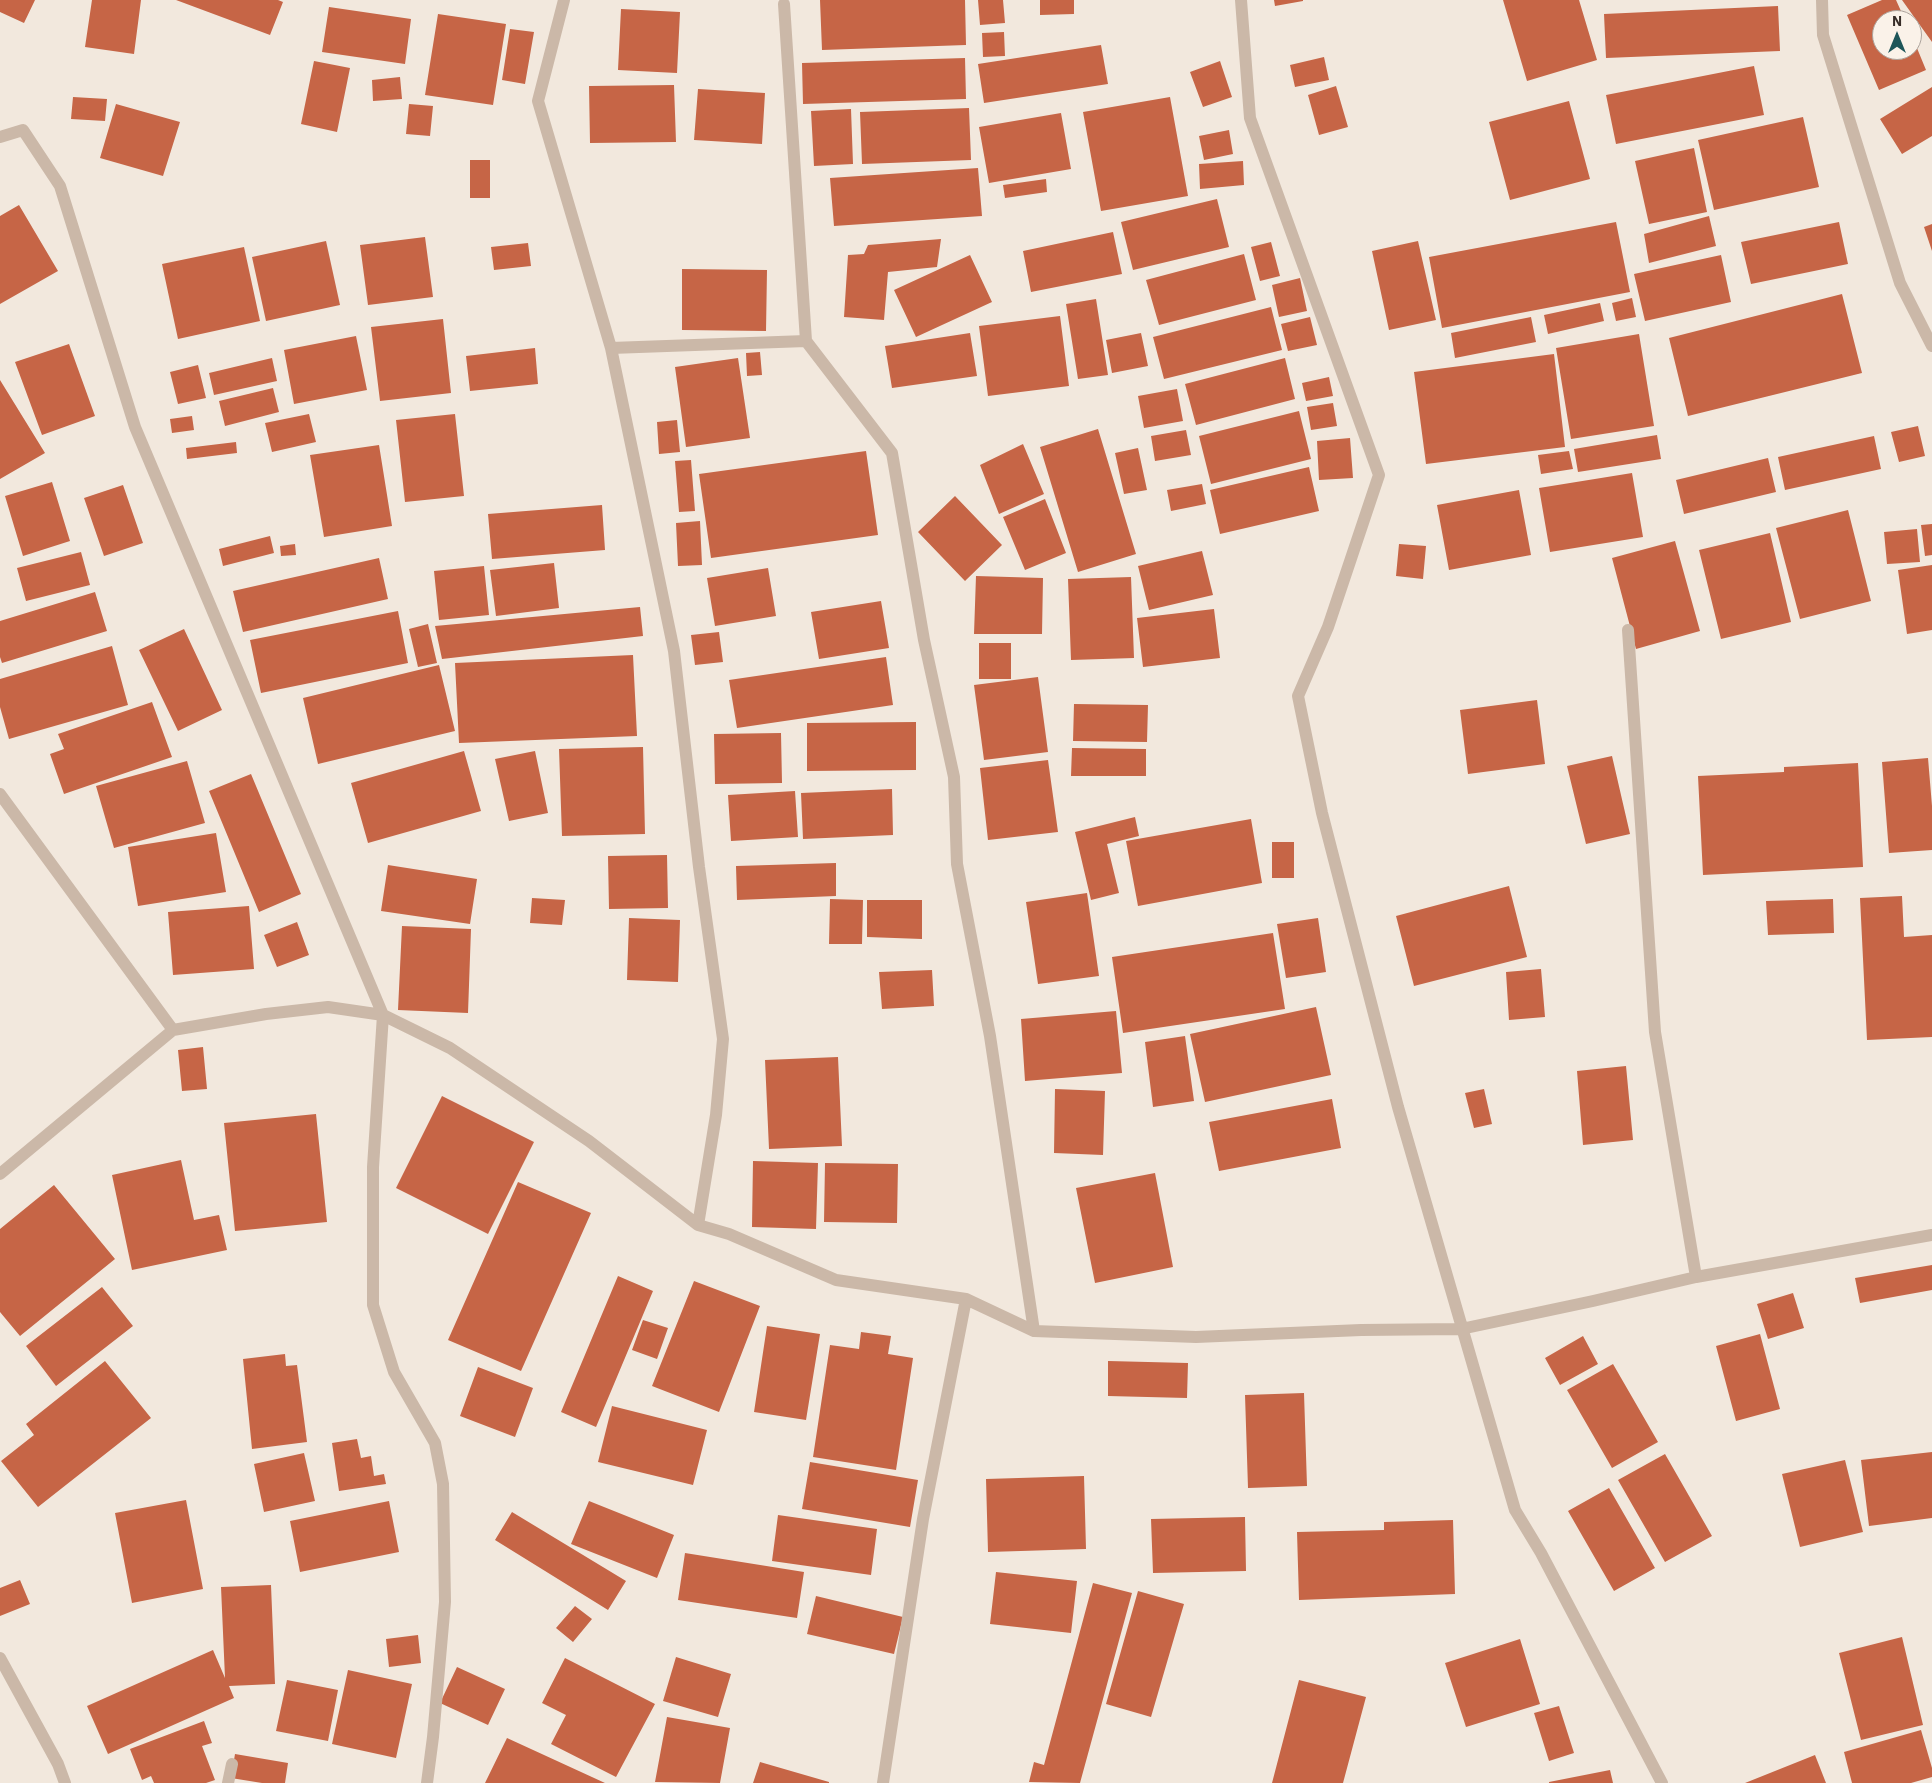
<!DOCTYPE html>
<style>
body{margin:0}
#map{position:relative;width:1932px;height:1783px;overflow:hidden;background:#f2e8dd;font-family:"IBM Plex Sans",sans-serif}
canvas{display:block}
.north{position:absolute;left:1872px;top:10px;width:50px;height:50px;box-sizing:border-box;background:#faf2e9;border:1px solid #aca39c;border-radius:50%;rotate:0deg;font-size:14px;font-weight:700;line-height:20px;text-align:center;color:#372d28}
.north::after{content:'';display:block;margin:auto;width:18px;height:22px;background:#1e5659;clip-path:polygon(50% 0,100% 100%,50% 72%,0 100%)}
</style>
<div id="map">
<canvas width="1932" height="1783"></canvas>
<div class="north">N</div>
</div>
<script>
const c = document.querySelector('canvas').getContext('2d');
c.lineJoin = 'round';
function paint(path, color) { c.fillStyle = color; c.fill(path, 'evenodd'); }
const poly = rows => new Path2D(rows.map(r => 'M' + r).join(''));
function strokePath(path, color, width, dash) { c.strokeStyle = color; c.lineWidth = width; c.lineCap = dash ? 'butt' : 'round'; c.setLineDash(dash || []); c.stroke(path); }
const building = poly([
 [0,0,35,0,24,23,0,12],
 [92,0,141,0,134,54,85,47],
 [176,0,278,0,283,2,270,35],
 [820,0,965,0,966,45,822,50],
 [978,0,1003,0,1005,23,980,25],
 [1040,0,1074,0,1074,14,1040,15],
 [1274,0,1303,0,1303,1,1275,6],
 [1503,0,1579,0,1597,60,1527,81],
 [1882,0,1896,0,1905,20,1882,20,1882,50,1912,50,1912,36,1926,70,1879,90,1847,15],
 [1902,0,1932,0,1932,42],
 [1778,6,1780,51,1606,58,1604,14],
 [329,7,411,19,405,64,322,52],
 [621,9,680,12,677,73,618,70],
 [438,14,506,24,493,105,425,95],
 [510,29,534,32,525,84,502,80],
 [1004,32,1005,56,983,57,982,33],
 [1101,45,1108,84,984,103,978,64],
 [1324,57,1329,80,1295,87,1290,65],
 [965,58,966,99,803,104,802,63],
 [314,61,350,68,337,132,301,124],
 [1220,61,1232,97,1203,107,1190,72],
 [1754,66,1764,115,1616,144,1606,95],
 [400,77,402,99,373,101,372,80],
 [674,85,676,142,590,143,589,86],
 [1336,86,1348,127,1319,135,1308,95],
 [1932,87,1932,136,1902,154,1880,119],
 [698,89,765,93,762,144,694,140],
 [73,97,107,99,105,121,71,119],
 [1170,97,1188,196,1101,211,1083,112],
 [1569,101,1590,179,1510,200,1489,122],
 [116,104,180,122,163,176,100,158],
 [409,104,433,106,430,136,406,134],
 [969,108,971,160,862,164,860,112],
 [851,109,853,164,814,166,811,111],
 [1061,113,1071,169,989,183,979,127],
 [1803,117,1819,187,1714,210,1698,140],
 [1229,130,1233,154,1204,160,1199,136],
 [1694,148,1707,212,1649,224,1635,161],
 [470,160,490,160,490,198,470,198],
 [1243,161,1244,185,1200,189,1199,164],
 [978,168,982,216,834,226,830,178],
 [1046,179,1047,192,1005,198,1003,185],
 [1217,199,1229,247,1133,270,1121,222],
 [19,205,58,271,0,304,0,216],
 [1709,216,1716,246,1649,263,1644,234],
 [1616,222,1630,292,1442,328,1429,257],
 [1839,222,1848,264,1751,284,1741,242],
 [1932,224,1932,251,1924,227],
 [1113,232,1122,274,1031,292,1023,251],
 [425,237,433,297,368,305,360,245],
 [941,239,937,267,888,272,884,320,844,317,848,255,864,254,868,245],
 [326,241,340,305,266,321,252,257],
 [1418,241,1436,320,1389,330,1372,251],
 [1271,242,1280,276,1260,281,1251,247],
 [528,243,531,266,494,270,491,247],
 [244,247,260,321,178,339,162,264],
 [1244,254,1256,300,1159,325,1146,280],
 [970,255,992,302,916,337,894,290],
 [1721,255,1731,302,1645,321,1634,274],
 [682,269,767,270,766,331,682,330],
 [1300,278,1307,311,1279,317,1272,285],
 [1842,294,1862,373,1688,416,1669,338],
 [1632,298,1636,317,1616,321,1612,303],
 [1096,299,1108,375,1078,379,1066,304],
 [1600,303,1604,321,1548,334,1544,315],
 [1271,307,1282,350,1164,379,1153,337],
 [1060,316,1069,386,988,396,979,326],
 [1310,317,1317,345,1288,351,1281,324],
 [1531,317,1536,342,1455,358,1451,333],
 [443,319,451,393,380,401,371,327],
 [970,333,977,376,892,388,885,346],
 [1141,333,1148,366,1112,373,1106,340],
 [1639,334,1654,426,1571,439,1556,348],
 [356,336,367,390,294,404,284,350],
 [69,344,95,416,42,435,15,362],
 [535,348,538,384,470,391,466,356],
 [760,352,762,375,747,376,746,353],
 [1554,354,1565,447,1426,464,1414,372],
 [272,358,277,381,214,395,209,373],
 [738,358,750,438,686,447,675,367],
 [1285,358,1295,399,1196,425,1185,384],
 [198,365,206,398,178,404,170,372],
 [1329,377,1333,396,1306,401,1302,383],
 [0,380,45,453,0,479],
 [273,388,279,412,225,426,219,401],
 [1177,389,1183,421,1144,428,1138,396],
 [1333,403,1337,426,1311,430,1307,407],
 [1299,411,1311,459,1211,484,1199,436],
 [309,414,316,442,272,452,265,423],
 [455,414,464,496,405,502,396,420],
 [192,416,194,430,172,433,170,419],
 [677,420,680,452,659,454,657,422],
 [1918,426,1925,456,1899,462,1891,432],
 [1098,429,1136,554,1078,572,1040,447],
 [1186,430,1191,455,1155,461,1151,436],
 [1657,435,1661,459,1578,472,1574,449],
 [1874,436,1881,469,1785,490,1778,457],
 [1350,438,1353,478,1319,480,1317,441],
 [236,442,237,453,187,459,186,448],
 [1023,444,1044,494,999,514,980,465],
 [379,445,392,526,324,537,310,455],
 [1138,448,1147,490,1124,494,1115,453],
 [866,451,878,535,711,558,699,474],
 [1569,451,1573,469,1541,474,1538,455],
 [1768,458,1776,492,1684,514,1676,480],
 [691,460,695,511,679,512,675,461],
 [1309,467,1319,511,1220,534,1210,490],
 [1632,473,1643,537,1550,552,1539,488],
 [52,482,70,541,23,556,5,496],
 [1202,484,1206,504,1171,511,1167,490],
 [123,485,143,543,104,556,84,498],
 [1519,490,1531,555,1449,570,1437,505],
 [955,496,1002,545,965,581,918,532],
 [1045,499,1066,553,1025,570,1003,517],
 [602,505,605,550,492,559,488,514],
 [1848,510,1871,601,1800,619,1776,528],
 [700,521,702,565,678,566,676,523],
 [1932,524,1932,555,1925,556,1921,525],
 [1917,529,1920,562,1887,564,1884,532],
 [1770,533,1791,622,1721,639,1699,550],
 [270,536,274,553,223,566,219,549],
 [1675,541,1700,631,1636,649,1612,558],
 [295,544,296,555,281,556,280,546],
 [1399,544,1426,546,1423,579,1396,576],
 [1202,551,1213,595,1149,610,1138,566],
 [81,552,90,585,26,601,17,568],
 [379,558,388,599,243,632,233,591],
 [554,563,559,608,496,616,490,570],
 [1932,565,1932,630,1907,634,1898,570],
 [484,566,489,615,439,620,434,571],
 [768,568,776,616,715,626,707,578],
 [976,576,1043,578,1042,634,974,634],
 [1131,577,1134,658,1071,660,1068,579],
 [95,592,107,631,2,663,0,657,0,621],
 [881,601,889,648,819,659,811,612],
 [640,607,643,636,442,659,435,626],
 [1214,609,1220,658,1143,667,1137,618],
 [398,611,408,663,261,693,250,640],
 [428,624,437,663,418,667,409,629],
 [184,629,222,710,178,731,139,650],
 [719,632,723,662,695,665,691,635],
 [979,643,1011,643,1011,679,979,679],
 [112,646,128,705,9,739,0,707,0,679],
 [633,655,637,736,459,743,455,663],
 [886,657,893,705,737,728,729,680],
 [439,665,455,731,318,764,303,698],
 [1038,677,1048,752,984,760,974,685],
 [1537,700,1545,764,1468,774,1460,710],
 [152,702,172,757,64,794,50,754,64,749,58,734],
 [1074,704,1148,705,1147,742,1073,741],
 [916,722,916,770,807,771,807,723],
 [781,733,782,783,715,784,714,734],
 [643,747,645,834,562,836,559,749],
 [1072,748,1146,749,1146,776,1071,776],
 [464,751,481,811,368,843,351,783],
 [535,751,548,813,509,821,495,759],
 [1612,756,1630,834,1586,844,1567,766],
 [1928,758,1932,806,1932,850,1889,853,1882,762],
 [1048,760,1058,832,988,840,980,768],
 [187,761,205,823,114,848,96,786],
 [1858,763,1863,867,1703,875,1698,776,1784,772,1784,767],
 [251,774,301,894,259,912,209,791],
 [892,789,893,835,803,839,801,793],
 [795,791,798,837,731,841,728,795],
 [1135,817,1139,836,1107,844,1119,893,1091,900,1075,832],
 [1251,819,1262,883,1138,906,1126,841],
 [216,833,226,892,138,906,128,847],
 [1272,842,1294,842,1294,878,1272,878],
 [667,855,668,908,609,909,608,856],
 [836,863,836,896,737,900,736,866],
 [388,865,477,879,470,924,381,911],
 [1509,886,1527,957,1414,986,1396,916],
 [1087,893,1099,976,1038,984,1026,902],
 [1902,896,1904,937,1932,935,1932,1037,1867,1040,1860,898],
 [532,898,565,900,562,925,530,923],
 [830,899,863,900,862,944,829,944],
 [1833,899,1834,933,1768,935,1766,901],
 [867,900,922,900,922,939,867,937],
 [249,906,254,969,173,975,168,912],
 [629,918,680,920,678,982,627,980],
 [1318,918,1326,972,1286,978,1277,924],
 [297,922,309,955,277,967,264,935],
 [402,926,471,929,468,1013,398,1010],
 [1273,933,1285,1009,1123,1033,1112,957],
 [1541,969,1545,1017,1509,1020,1506,972],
 [932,970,934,1006,882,1009,879,972],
 [1316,1007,1331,1075,1205,1102,1190,1034],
 [1116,1011,1122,1073,1025,1081,1021,1019],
 [1185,1036,1194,1101,1153,1107,1145,1042],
 [203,1047,207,1089,182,1091,178,1050],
 [838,1057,842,1146,769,1149,765,1060],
 [1626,1066,1633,1140,1583,1145,1577,1071],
 [1055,1089,1105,1091,1103,1155,1054,1153],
 [1484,1089,1492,1124,1474,1128,1465,1093],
 [442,1096,534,1142,488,1234,396,1188],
 [1332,1099,1341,1148,1219,1171,1209,1122],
 [316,1114,327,1222,235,1231,224,1123],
 [181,1160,194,1220,219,1215,227,1250,132,1270,112,1175],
 [753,1161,818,1163,816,1229,752,1227],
 [825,1163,898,1164,897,1223,824,1222],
 [1155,1173,1173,1267,1095,1283,1076,1188],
 [518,1182,591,1213,521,1371,448,1340],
 [54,1185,115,1259,20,1336,0,1312,0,1229],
 [1932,1265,1932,1290,1860,1303,1855,1278],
 [618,1276,653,1291,596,1427,561,1412],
 [694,1281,760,1306,719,1412,652,1386],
 [102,1287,133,1326,56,1386,26,1346],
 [1793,1293,1804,1328,1768,1339,1757,1304],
 [643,1320,668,1328,657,1359,632,1350],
 [767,1326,820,1334,806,1420,754,1412],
 [861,1332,891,1336,888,1354,913,1358,896,1470,813,1457,830,1345,859,1349],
 [1760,1334,1780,1409,1736,1421,1716,1346],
 [1583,1336,1598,1364,1560,1385,1545,1358],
 [285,1354,286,1366,297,1365,307,1442,252,1449,243,1359],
 [105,1361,151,1418,38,1507,1,1461,34,1435,26,1424],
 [1108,1361,1188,1363,1187,1398,1108,1396],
 [1613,1364,1658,1442,1612,1468,1567,1390],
 [478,1367,533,1388,515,1437,460,1416],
 [1304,1393,1307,1486,1248,1488,1245,1395],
 [612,1406,707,1430,693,1485,598,1462],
 [357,1439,361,1458,371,1456,374,1476,384,1474,386,1484,339,1491,332,1443],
 [1932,1452,1932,1518,1869,1526,1861,1460],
 [304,1453,315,1501,264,1512,254,1464],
 [1665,1454,1712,1536,1665,1562,1618,1480],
 [1845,1460,1863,1532,1800,1547,1782,1474],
 [810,1462,918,1480,910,1527,802,1509],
 [1084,1476,1086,1549,988,1552,986,1479],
 [1609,1488,1655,1568,1614,1591,1568,1511],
 [186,1500,203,1589,132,1603,115,1513],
 [389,1501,399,1552,300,1572,290,1521],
 [589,1501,674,1535,657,1578,571,1544],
 [512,1512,626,1581,608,1610,495,1540],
 [778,1515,877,1529,871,1575,772,1561],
 [1245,1517,1246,1571,1153,1573,1151,1519],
 [1453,1520,1455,1594,1299,1600,1297,1532,1384,1530,1384,1522],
 [685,1553,804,1572,797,1618,678,1600],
 [996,1572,1077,1581,1071,1633,990,1624],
 [20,1580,30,1604,0,1616,0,1588],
 [1093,1583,1132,1593,1080,1783,1029,1782,1034,1762,1044,1765],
 [271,1585,275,1684,229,1686,234,1698,108,1754,87,1706,213,1650,225,1678,221,1587],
 [1138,1591,1184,1604,1151,1717,1106,1704],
 [816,1596,903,1617,894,1654,807,1634],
 [575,1606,592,1619,573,1642,556,1628],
 [418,1635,421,1663,389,1667,386,1639],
 [1902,1637,1923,1725,1861,1740,1839,1653],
 [1520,1639,1540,1704,1466,1727,1445,1663],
 [676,1657,731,1674,718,1717,663,1701],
 [565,1658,655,1704,616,1777,551,1744,566,1715,542,1703],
 [457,1667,505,1689,488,1725,440,1703],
 [348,1670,412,1684,396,1758,332,1744],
 [287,1680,338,1690,328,1741,276,1731],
 [1299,1680,1366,1697,1343,1783,1272,1783],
 [1559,1706,1574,1753,1549,1761,1534,1713],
 [667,1717,730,1728,720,1783,655,1782],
 [204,1721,212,1743,202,1746,215,1780,206,1783,154,1783,151,1776,142,1780,130,1749],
 [1921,1730,1932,1768,1932,1777,1911,1783,1852,1783,1844,1752],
 [507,1738,605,1783,485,1783],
 [235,1754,288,1763,285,1783,262,1783,231,1778],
 [1815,1755,1826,1783,1745,1783],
 [760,1762,829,1782,829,1783,753,1783],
 [1610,1770,1613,1783,1549,1783,1549,1782]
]);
const minor = poly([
 [564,0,538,101,611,348,674,651,699,867,723,1039,716,1115,698,1225],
 [1241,0,1250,118,1379,475,1328,627,1298,696,1322,813,1398,1107,1515,1510,1541,1553,1662,1783],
 [1822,0,1823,35,1900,283,1932,346],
 [784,4,806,341],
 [0,137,23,130,60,186,135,427,383,1015,373,1167,373,1305,394,1372,435,1443,443,1484,445,1602,433,1737,427,1783],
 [611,348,806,341,892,453,924,640,954,777,957,864,990,1036,1034,1331],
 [1628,630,1655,1032,1696,1277],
 [0,794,173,1030],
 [0,1174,173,1030,266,1014,328,1007,383,1015,450,1048,589,1141,698,1225,729,1234,836,1280,966,1299,1034,1331,1196,1337,1361,1330,1461,1329,1593,1301,1696,1277,1932,1235],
 [0,1658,58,1764,65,1783],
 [228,1783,232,1764],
 [883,1783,923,1519,966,1299]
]);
paint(building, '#c66546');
strokePath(minor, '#cbb8a8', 12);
</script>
